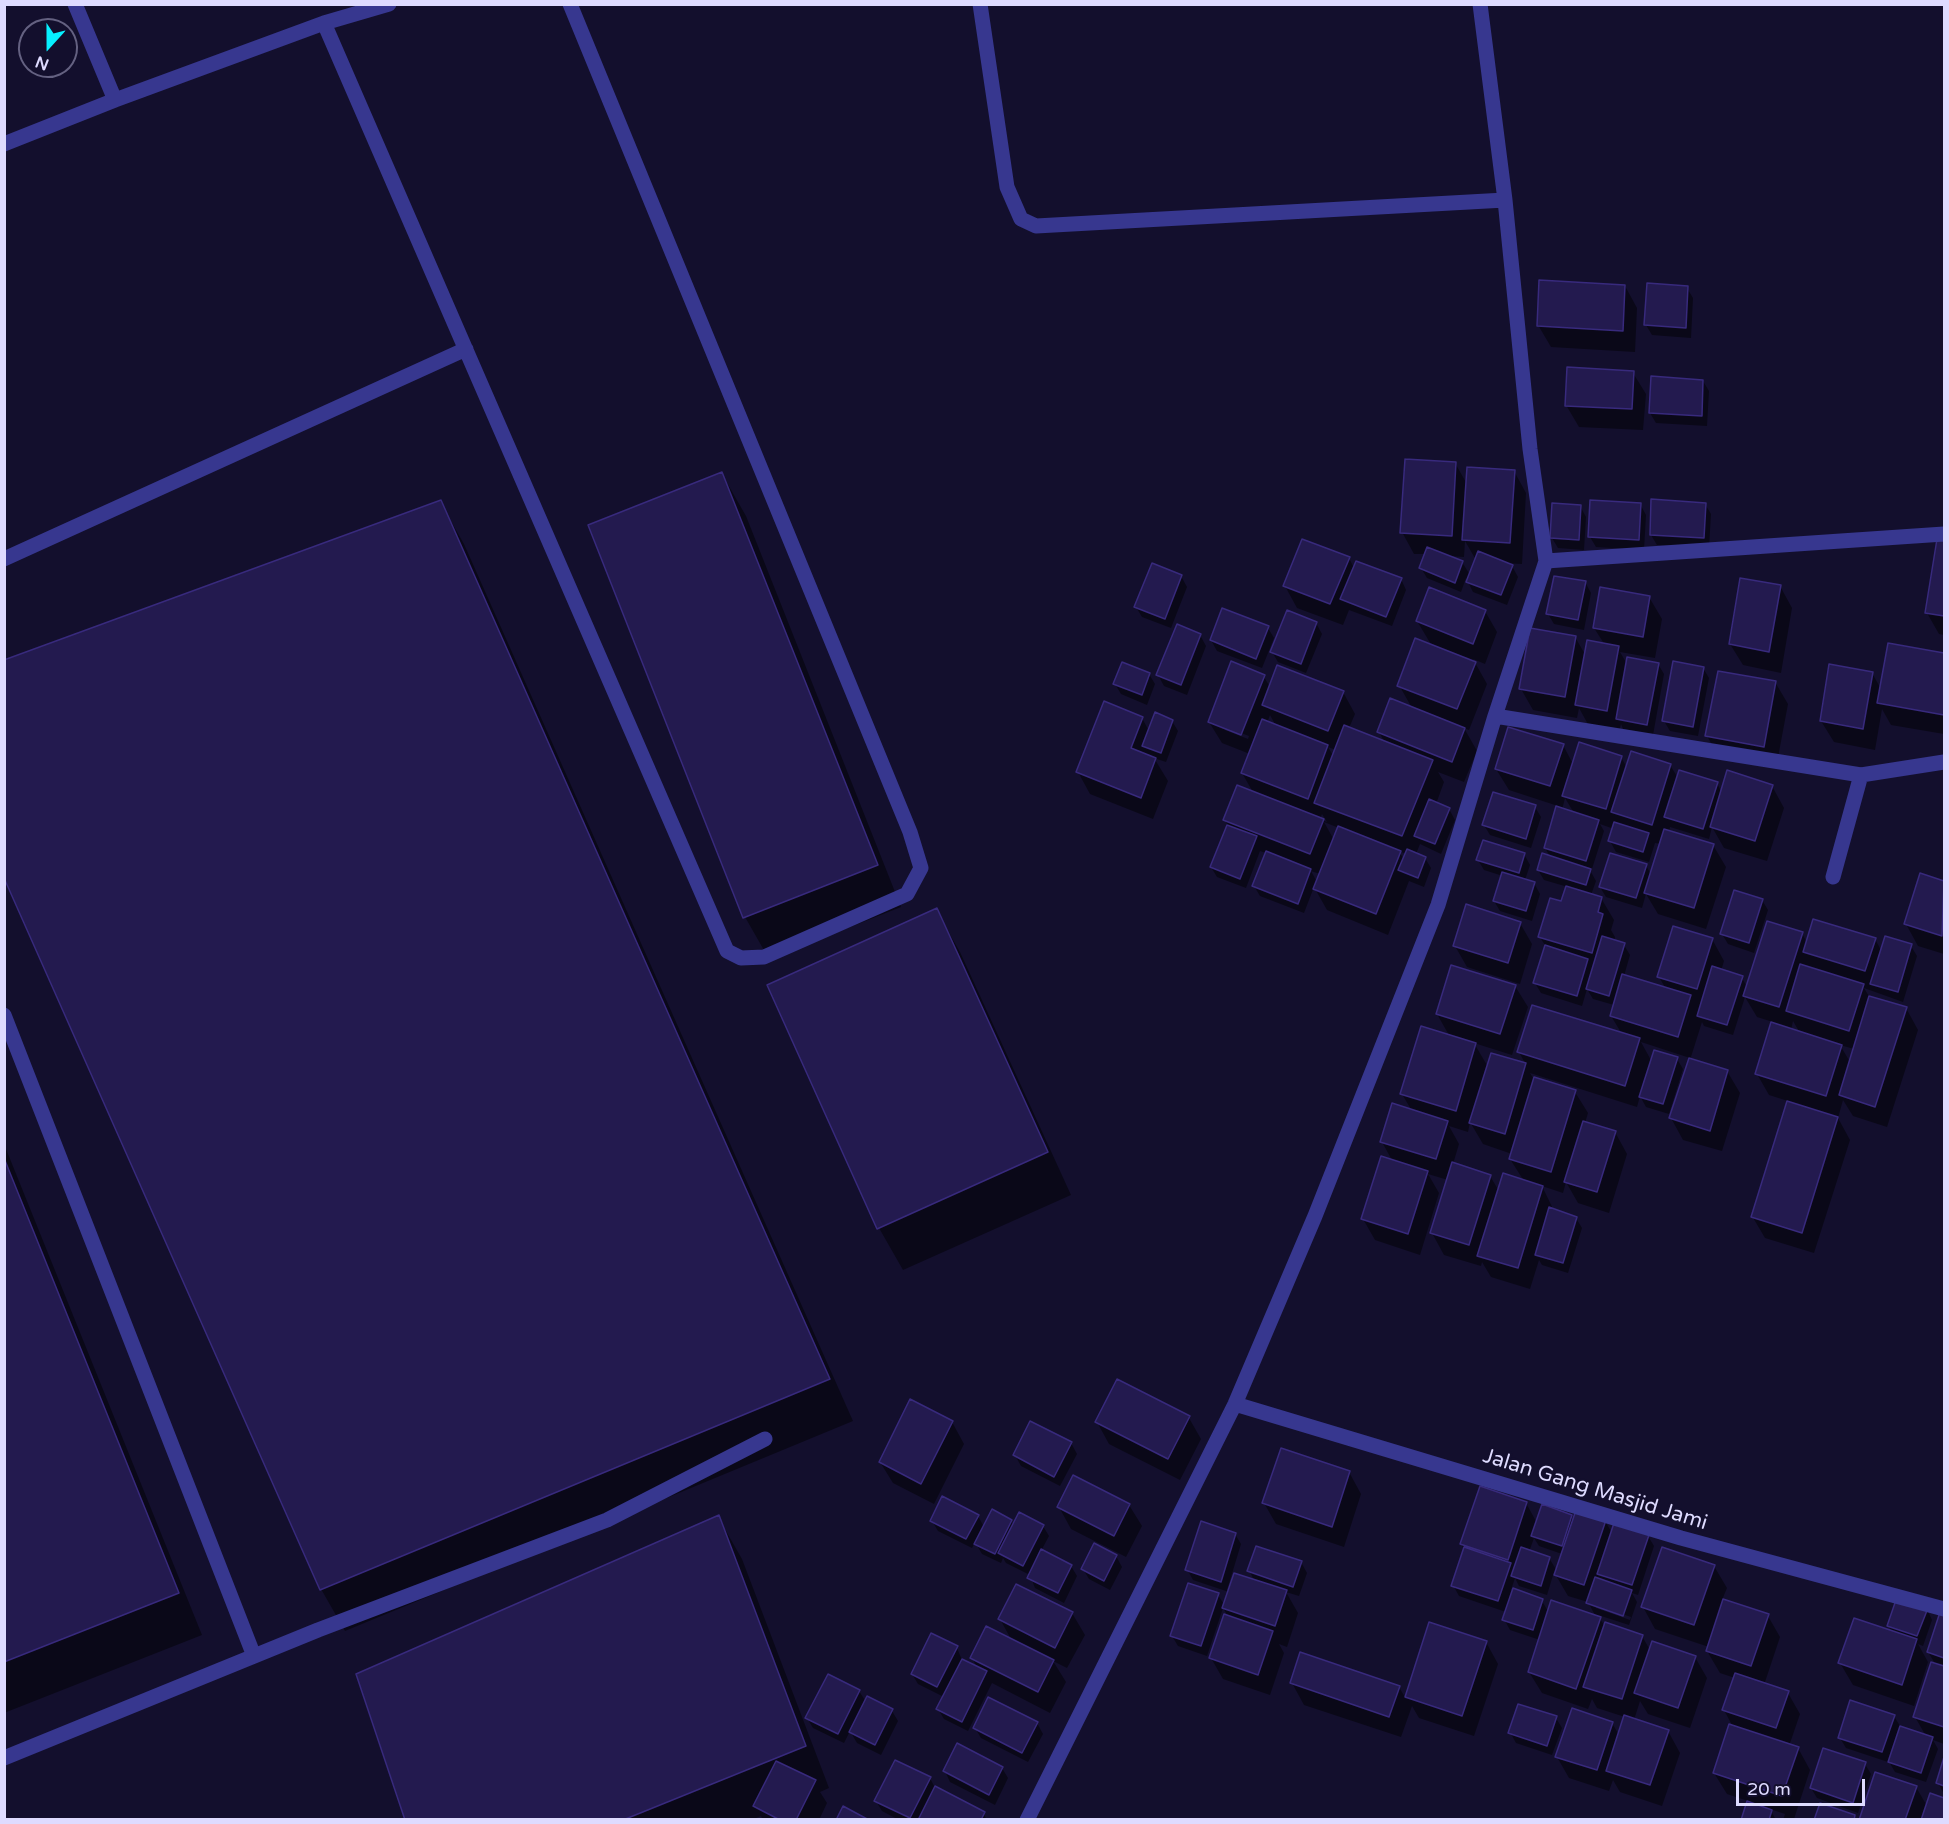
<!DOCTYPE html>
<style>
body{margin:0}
#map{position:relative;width:1949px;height:1824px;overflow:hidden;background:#130f2d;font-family:"Varela Round",sans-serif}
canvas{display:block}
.frame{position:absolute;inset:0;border:6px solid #dedbff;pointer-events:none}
.north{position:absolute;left:18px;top:18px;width:60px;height:60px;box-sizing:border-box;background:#130f2d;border:2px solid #646181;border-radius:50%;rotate:201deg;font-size:16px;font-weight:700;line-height:24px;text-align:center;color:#dedbff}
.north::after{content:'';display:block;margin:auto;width:21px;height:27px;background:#07f0ff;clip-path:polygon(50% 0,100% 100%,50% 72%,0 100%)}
.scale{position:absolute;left:1736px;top:1779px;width:129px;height:27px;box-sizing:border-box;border:3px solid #dedbff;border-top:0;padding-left:8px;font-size:18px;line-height:21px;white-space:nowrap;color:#dedbff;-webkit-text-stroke:4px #130f2d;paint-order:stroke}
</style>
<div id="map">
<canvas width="1949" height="1824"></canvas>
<div class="frame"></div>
<div class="north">N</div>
<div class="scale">20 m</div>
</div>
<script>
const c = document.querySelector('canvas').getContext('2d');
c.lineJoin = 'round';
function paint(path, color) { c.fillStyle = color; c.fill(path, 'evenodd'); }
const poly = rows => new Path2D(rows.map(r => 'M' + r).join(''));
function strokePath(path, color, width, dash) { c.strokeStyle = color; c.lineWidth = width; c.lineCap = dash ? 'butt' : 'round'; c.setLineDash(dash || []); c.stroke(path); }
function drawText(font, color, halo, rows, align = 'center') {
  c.font = font + ' "Varela Round",sans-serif'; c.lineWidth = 4.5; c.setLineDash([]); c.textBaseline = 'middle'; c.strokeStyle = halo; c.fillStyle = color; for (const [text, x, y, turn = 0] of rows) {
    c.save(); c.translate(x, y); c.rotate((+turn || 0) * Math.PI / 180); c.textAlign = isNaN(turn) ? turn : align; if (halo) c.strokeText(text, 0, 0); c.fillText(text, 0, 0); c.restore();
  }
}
const shadow = poly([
 [1625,286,1637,308,1635,352,1551,347,1538,325],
 [1687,288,1693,298,1691,338,1652,335,1646,325],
 [1633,373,1646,394,1643,430,1579,427,1566,405],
 [1703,381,1709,391,1707,426,1656,423,1650,413],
 [1455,463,1467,484,1514,471,1526,493,1522,564,1504,563,1512,566,1518,577,1507,605,1473,592,1466,578,1461,592,1427,578,1421,568,1426,554,1414,554,1402,532],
 [1465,541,1476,560,1470,575,1462,562,1448,556,1464,557],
 [722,474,746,516,901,907,769,959,745,917],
 [440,502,464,544,853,1421,345,1631,321,1589],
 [1640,504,1646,515,1644,550,1596,547,1590,537],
 [1705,504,1711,514,1709,548,1657,545,1651,535],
 [1580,506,1586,517,1584,550,1558,548,1552,538],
 [1938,541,1944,542,1944,635,1939,634,1927,613],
 [1349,558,1354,568,1401,579,1406,590,1392,626,1349,610,1343,625,1297,608,1285,586],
 [1181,576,1187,587,1171,628,1142,617,1136,607],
 [1585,582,1591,593,1584,630,1554,624,1548,614],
 [1780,586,1792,608,1781,673,1743,665,1730,644],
 [1649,597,1662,619,1655,658,1620,652,1627,664,1658,664,1664,674,1653,735,1623,729,1621,724,1619,732,1589,726,1579,708,1577,718,1533,710,1521,689,1575,637,1586,656,1605,645,1594,628],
 [1485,611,1497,632,1485,664,1473,659,1487,684,1469,730,1464,728,1477,751,1464,782,1438,772,1444,782,1436,804,1449,809,1455,820,1441,854,1420,844,1416,854,1425,858,1431,868,1424,887,1409,881,1388,935,1327,910,1314,887,1304,913,1260,896,1254,886,1266,853,1260,851,1246,888,1217,877,1211,867,1228,826,1225,820,1254,794,1242,773,1250,754,1222,743,1209,722,1264,677,1270,687,1343,692,1355,714,1349,728,1385,743,1379,732,1412,708,1399,685,1432,646,1417,621],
 [1270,715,1276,726,1267,723],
 [1225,727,1249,736,1248,739,1225,730],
 [1328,747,1336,750,1334,757],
 [1322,814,1327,822,1320,819],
 [1324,822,1339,828,1334,840],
 [1399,851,1406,854,1404,860],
 [1311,871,1320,874,1317,882],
 [1316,623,1322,634,1306,673,1278,662,1272,652],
 [1268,628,1274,638,1262,668,1217,651,1211,640],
 [1200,635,1206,646,1187,695,1164,686,1158,675],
 [1889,645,1944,655,1944,734,1891,725,1882,709,1875,750,1834,742,1821,721,1872,673,1881,689],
 [1703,668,1709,678,1698,736,1670,731,1664,721],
 [1149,674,1155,684,1147,705,1121,694,1115,684],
 [1775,682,1788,704,1776,768,1719,757,1707,736],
 [1142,718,1149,731,1172,721,1178,731,1166,762,1154,758,1168,781,1153,819,1090,794,1078,772],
 [1563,745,1573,764,1621,757,1627,768,1670,765,1678,778,1717,783,1722,793,1772,786,1784,808,1767,861,1724,848,1712,827,1709,839,1670,827,1669,832,1713,845,1726,867,1706,929,1658,914,1646,894,1642,908,1606,897,1600,887,1646,865,1651,875,1661,844,1655,843,1649,862,1616,852,1610,841,1614,829,1600,824,1604,831,1591,872,1596,881,1591,895,1601,898,1614,920,1611,930,1615,937,1614,941,1624,945,1630,955,1624,976,1666,989,1659,977,1712,939,1724,961,1721,971,1742,978,1747,987,1802,933,1807,943,1875,939,1882,952,1911,946,1917,956,1903,1002,1864,988,1870,998,1906,1008,1918,1030,1887,1127,1853,1116,1843,1100,1838,1118,1850,1140,1814,1253,1765,1238,1752,1216,1788,1101,1769,1095,1757,1074,1773,1022,1757,1017,1745,997,1733,1035,1704,1026,1702,1022,1690,1060,1727,1071,1740,1093,1722,1151,1683,1140,1671,1118,1690,1058,1641,1042,1652,1062,1677,1059,1683,1069,1669,1114,1646,1107,1640,1096,1637,1107,1530,1073,1533,1078,1575,1092,1588,1113,1585,1123,1615,1132,1627,1154,1609,1213,1578,1203,1566,1182,1563,1193,1542,1186,1554,1211,1576,1218,1582,1228,1568,1273,1542,1265,1539,1260,1530,1289,1491,1277,1482,1262,1481,1266,1444,1255,1432,1233,1448,1180,1428,1174,1439,1193,1420,1255,1375,1240,1363,1219,1393,1162,1382,1142,1412,1111,1402,1094,1450,1037,1437,1014,1515,986,1528,1007,1512,1055,1474,1043,1488,1067,1492,1055,1526,1065,1519,1052,1622,1034,1611,1016,1614,1005,1593,999,1587,989,1582,1006,1541,993,1535,983,1546,947,1540,937,1562,903,1568,887,1544,880,1538,870,1551,858,1545,848,1558,806,1509,790,1496,769],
 [1565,798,1574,813,1562,810],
 [1793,1021,1800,1033,1791,1030],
 [1840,1045,1854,1049,1850,1062],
 [1470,1122,1483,1144,1512,1154,1510,1159,1524,1181,1499,1191,1490,1176,1453,1164,1459,1144,1449,1126,1468,1132],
 [1535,807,1541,817,1531,848,1490,835,1484,825],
 [1524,854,1530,865,1525,880,1534,883,1540,894,1532,921,1500,911,1494,901,1503,876,1484,870,1478,860],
 [1921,875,1944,882,1944,954,1918,946,1906,924],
 [1762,900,1768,910,1754,953,1728,944,1722,934],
 [936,910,960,952,1071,1195,903,1270,879,1228],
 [1520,923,1532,944,1520,984,1467,967,1455,946],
 [4,1144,202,1635,4,1713],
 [1189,1418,1201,1439,1180,1480,1109,1444,1097,1422],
 [952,1422,964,1444,934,1504,893,1483,880,1462],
 [1071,1443,1077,1454,1060,1486,1021,1466,1015,1455],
 [1349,1472,1361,1494,1344,1547,1276,1524,1264,1503],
 [1526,1503,1537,1523,1571,1516,1573,1521,1605,1521,1612,1533,1648,1536,1654,1546,1638,1595,1632,1593,1637,1602,1629,1625,1598,1615,1605,1627,1642,1636,1650,1650,1695,1657,1707,1678,1690,1728,1648,1714,1640,1701,1634,1720,1668,1731,1680,1753,1662,1806,1620,1792,1613,1780,1609,1791,1569,1778,1557,1757,1612,1723,1619,1735,1625,1717,1597,1708,1592,1699,1588,1709,1542,1693,1529,1672,1540,1640,1510,1630,1504,1619,1506,1612,1459,1596,1453,1585,1464,1549,1461,1544],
 [1534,1538,1539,1546,1562,1554,1557,1571,1549,1558,1529,1552],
 [1554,1572,1568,1596,1588,1602,1596,1617,1549,1613,1542,1601,1511,1590,1515,1578,1519,1586,1547,1595],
 [1596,1605,1631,1617,1630,1620,1596,1608],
 [1129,1505,1142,1526,1126,1557,1071,1529,1059,1507],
 [978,1516,984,1527,1011,1521,1014,1526,1043,1526,1049,1536,1041,1551,1071,1566,1077,1576,1064,1603,1035,1588,1030,1575,1006,1563,1003,1558,1001,1563,982,1554,975,1542,972,1548,938,1531,932,1521],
 [718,1517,742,1559,829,1788,820,1792,827,1803,819,1820,763,1820,761,1816,751,1820,407,1820],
 [1235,1534,1241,1544,1227,1590,1255,1582,1249,1570,1301,1562,1307,1573,1299,1596,1286,1592,1298,1613,1287,1647,1279,1644,1284,1653,1270,1695,1223,1679,1211,1658,1229,1618,1223,1608,1207,1656,1178,1646,1172,1636,1218,1595,1225,1606,1229,1592,1193,1580,1187,1569],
 [1116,1556,1122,1567,1110,1590,1089,1579,1083,1569],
 [1714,1566,1727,1588,1722,1600,1768,1616,1780,1637,1764,1685,1788,1693,1800,1714,1789,1746,1798,1748,1810,1770,1794,1819,1796,1820,1783,1820,1785,1814,1770,1809,1776,1820,1742,1820,1748,1801,1727,1794,1714,1773,1733,1727,1724,1710,1735,1678,1720,1673,1707,1651,1709,1647,1655,1629,1643,1607],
 [1927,1609,1932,1620,1923,1646,1918,1644,1928,1662,1914,1706,1853,1685,1840,1663,1892,1633,1889,1626],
 [1944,1612,1944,1744,1933,1740,1938,1749,1926,1782,1895,1772,1888,1760,1888,1762,1846,1748,1840,1738,1894,1716,1900,1726,1926,1736,1915,1717,1936,1665,1928,1652],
 [1072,1613,1085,1635,1067,1668,1053,1661,1066,1682,1050,1713,992,1683,968,1731,944,1719,938,1709,944,1697,918,1684,912,1674,957,1648,962,1660,978,1669,972,1658,1012,1641,1000,1619],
 [1430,1624,1486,1642,1498,1664,1474,1736,1419,1718,1412,1706,1401,1737,1304,1705,1292,1683,1399,1687,1406,1699],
 [859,1691,866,1702,868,1698,892,1711,898,1721,881,1755,857,1743,850,1731,844,1743,813,1728,807,1718],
 [1556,1718,1562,1728,1552,1755,1516,1743,1510,1732],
 [1037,1723,1043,1734,1028,1762,981,1738,975,1728],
 [1944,1762,1944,1794,1938,1783],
 [1865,1764,1871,1774,1858,1813,1817,1798,1811,1788],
 [1002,1768,1008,1778,995,1805,950,1782,945,1771],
 [930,1778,935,1788,983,1813,987,1820,899,1820,882,1811,876,1801],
 [1916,1787,1927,1806,1931,1795,1944,1800,1944,1820,1861,1820]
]);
const building = poly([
 [1539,280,1625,285,1623,331,1537,326,1539,280],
 [1647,283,1688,286,1686,328,1644,325,1647,283],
 [1567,367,1634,371,1632,409,1565,406,1567,367],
 [1651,376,1703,380,1702,416,1649,413,1651,376],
 [1405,459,1456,462,1452,536,1400,533,1405,459],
 [1467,467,1515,470,1510,543,1462,540,1467,467],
 [722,472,878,865,743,918,588,525,722,472],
 [1651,499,1706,503,1704,538,1650,535,1651,499],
 [441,500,830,1379,320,1590,4,878,4,660,441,500],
 [1590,500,1641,503,1639,540,1588,537,1590,500],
 [1552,503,1581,505,1579,540,1550,538,1552,503],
 [1302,539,1350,557,1330,604,1283,586,1302,539],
 [1937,539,1944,541,1944,616,1925,613,1937,539],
 [1427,547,1463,561,1455,583,1419,568,1427,547],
 [1478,551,1513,565,1501,595,1466,582,1478,551],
 [1356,561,1402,578,1386,617,1340,599,1356,561],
 [1152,563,1182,575,1165,619,1134,607,1152,563],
 [1554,576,1586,581,1578,620,1546,614,1554,576],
 [1740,578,1781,585,1769,652,1729,644,1740,578],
 [1429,587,1486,610,1473,644,1416,621,1429,587],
 [1600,587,1650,596,1643,637,1593,628,1600,587],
 [1222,608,1269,626,1256,659,1210,640,1222,608],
 [1287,610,1317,622,1301,664,1270,652,1287,610],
 [1177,624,1201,634,1181,685,1156,675,1177,624],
 [1530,628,1576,636,1565,697,1519,689,1530,628],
 [1415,638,1476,662,1457,709,1397,686,1415,638],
 [1587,640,1619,646,1607,711,1575,705,1587,640],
 [1888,643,1944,653,1944,715,1877,703,1888,643],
 [1627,657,1659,663,1647,725,1616,719,1627,657],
 [1231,661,1265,675,1241,735,1208,722,1231,661],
 [1673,661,1704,667,1693,727,1662,721,1673,661],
 [1122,662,1150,673,1142,695,1113,684,1122,662],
 [1829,664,1873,672,1863,729,1820,721,1829,664],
 [1277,665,1344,691,1328,731,1262,705,1277,665],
 [1718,671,1776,681,1764,747,1705,736,1718,671],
 [1390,698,1465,728,1452,762,1377,732,1390,698],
 [1104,701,1143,717,1131,748,1156,758,1141,798,1076,772,1104,701],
 [1155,712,1173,720,1161,753,1142,746,1155,712],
 [1262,719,1328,745,1308,799,1241,773,1262,719],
 [1344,725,1433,760,1402,836,1314,803,1344,725],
 [1508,727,1564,744,1550,786,1495,769,1508,727],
 [1579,742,1622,756,1606,809,1562,796,1579,742],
 [1631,751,1671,764,1652,825,1611,812,1631,751],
 [1679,770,1718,782,1703,829,1664,817,1679,770],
 [1727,770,1773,785,1755,841,1710,827,1727,770],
 [1237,785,1324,819,1310,854,1223,820,1237,785],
 [1493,792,1536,805,1526,839,1482,825,1493,792],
 [1429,799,1450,808,1435,844,1414,836,1429,799],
 [1556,806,1599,820,1586,861,1544,848,1556,806],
 [1614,822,1649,833,1643,852,1608,841,1614,822],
 [1227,825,1257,836,1240,879,1210,867,1227,825],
 [1338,826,1401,851,1376,914,1313,889,1338,826],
 [1664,829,1714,844,1694,908,1644,893,1664,829],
 [1483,840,1525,853,1519,873,1476,860,1483,840],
 [1407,849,1426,857,1418,878,1398,870,1407,849],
 [1266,851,1311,869,1298,904,1252,886,1266,851],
 [1542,853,1591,869,1586,885,1537,870,1542,853],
 [1610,853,1647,864,1636,898,1599,887,1610,853],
 [1502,872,1535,882,1526,911,1493,901,1502,872],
 [1920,873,1944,881,1942,936,1904,924,1920,873],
 [1566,886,1602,897,1598,912,1603,914,1592,953,1538,937,1550,898,1561,901,1566,886],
 [1734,890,1763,899,1749,943,1720,934,1734,890],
 [1466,904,1521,922,1508,963,1453,946,1466,904],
 [937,908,1048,1152,877,1229,767,985,937,908],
 [1813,919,1876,938,1865,971,1803,952,1813,919],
 [1767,921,1803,932,1779,1007,1743,996,1767,921],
 [1673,926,1713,938,1697,989,1657,977,1673,926],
 [1602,936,1625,943,1609,996,1586,989,1602,936],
 [1885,936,1912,944,1898,992,1870,984,1885,936],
 [1545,945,1588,959,1577,996,1533,983,1545,945],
 [1800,964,1864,984,1849,1031,1786,1011,1800,964],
 [1451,965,1516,985,1500,1034,1436,1014,1451,965],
 [1712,966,1743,976,1727,1025,1697,1016,1712,966],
 [1622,974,1691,995,1678,1037,1610,1016,1622,974],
 [1869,996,1907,1007,1875,1107,1839,1095,1869,996],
 [1532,1005,1640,1038,1625,1086,1517,1052,1532,1005],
 [1771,1022,1842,1045,1826,1096,1755,1074,1771,1022],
 [1421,1026,1476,1043,1456,1111,1400,1094,1421,1026],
 [1654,1050,1678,1057,1663,1104,1639,1097,1654,1050],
 [1491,1053,1526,1063,1505,1134,1469,1123,1491,1053],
 [1689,1058,1728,1070,1710,1131,1669,1118,1689,1058],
 [1534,1077,1576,1090,1551,1172,1509,1159,1534,1077],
 [1787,1101,1838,1117,1802,1233,1751,1217,1787,1101],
 [1392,1103,1448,1121,1436,1159,1380,1142,1392,1103],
 [1583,1121,1616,1131,1597,1192,1564,1182,1583,1121],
 [1381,1156,1428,1171,1408,1234,1361,1219,1381,1156],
 [4,1158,179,1593,4,1662,4,1158],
 [1452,1162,1491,1175,1469,1245,1430,1233,1452,1162],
 [1503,1173,1543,1186,1518,1268,1477,1256,1503,1173],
 [1549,1207,1577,1217,1563,1263,1535,1255,1549,1207],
 [1117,1379,1190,1416,1168,1459,1095,1422,1117,1379],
 [910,1399,953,1421,921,1484,879,1462,910,1399],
 [1030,1421,1072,1442,1054,1477,1013,1455,1030,1421],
 [1281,1448,1350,1471,1332,1527,1262,1503,1281,1448],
 [1073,1475,1130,1504,1114,1536,1057,1507,1073,1475],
 [1480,1486,1527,1502,1508,1560,1460,1544,1480,1486],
 [942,1496,979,1515,966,1539,930,1521,942,1496],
 [1542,1504,1572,1515,1562,1546,1531,1536,1542,1504],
 [992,1509,1012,1520,995,1554,974,1544,992,1509],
 [1576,1510,1606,1520,1584,1585,1554,1575,1576,1510],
 [1019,1512,1044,1525,1023,1566,998,1553,1019,1512],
 [719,1515,806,1746,623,1820,405,1820,356,1674,719,1515],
 [1201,1521,1236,1533,1221,1582,1185,1570,1201,1521],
 [1614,1523,1649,1535,1632,1585,1597,1574,1614,1523],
 [1094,1543,1117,1555,1104,1581,1081,1569,1094,1543],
 [1256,1546,1302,1561,1293,1587,1247,1571,1256,1546],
 [1464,1547,1511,1563,1498,1601,1451,1586,1464,1547],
 [1521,1547,1550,1557,1541,1586,1511,1576,1521,1547],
 [1662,1547,1715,1565,1694,1625,1641,1607,1662,1547],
 [1041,1549,1072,1565,1058,1593,1027,1578,1041,1549],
 [1234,1573,1287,1590,1275,1626,1222,1608,1234,1573],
 [1595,1577,1632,1590,1623,1616,1586,1603,1595,1577],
 [1188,1583,1219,1593,1201,1646,1170,1636,1188,1583],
 [1016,1584,1073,1612,1055,1648,998,1619,1016,1584],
 [1513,1588,1543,1599,1533,1630,1502,1620,1513,1588],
 [1897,1597,1928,1608,1917,1636,1887,1626,1897,1597],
 [1723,1599,1769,1614,1751,1666,1706,1651,1723,1599],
 [1551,1600,1601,1617,1576,1689,1528,1672,1551,1600],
 [1941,1609,1944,1611,1944,1658,1927,1652,1941,1609],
 [1224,1614,1273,1631,1258,1675,1209,1658,1224,1614],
 [1854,1618,1917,1639,1902,1685,1838,1663,1854,1618],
 [1429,1622,1487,1641,1462,1716,1405,1697,1429,1622],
 [1605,1622,1643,1635,1622,1699,1583,1687,1605,1622],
 [986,1626,1054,1660,1038,1692,970,1658,986,1626],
 [931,1633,958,1646,937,1687,911,1674,931,1633],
 [1652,1641,1696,1656,1678,1708,1634,1693,1652,1641],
 [1300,1652,1400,1686,1389,1717,1290,1683,1300,1652],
 [962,1659,987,1671,962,1722,936,1709,962,1659],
 [1931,1662,1944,1666,1944,1727,1913,1717,1931,1662],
 [1735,1673,1789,1691,1776,1728,1722,1710,1735,1673],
 [828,1674,860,1690,838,1734,805,1718,828,1674],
 [867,1696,893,1709,875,1745,849,1732,867,1696],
 [988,1697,1038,1722,1022,1753,973,1728,988,1697],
 [1850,1700,1895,1715,1882,1752,1838,1738,1850,1700],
 [1518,1704,1557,1716,1547,1746,1508,1733,1518,1704],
 [1572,1708,1613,1722,1597,1770,1555,1757,1572,1708],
 [1624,1715,1669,1730,1650,1785,1606,1771,1624,1715],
 [1729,1724,1799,1747,1782,1796,1713,1773,1729,1724],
 [1900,1726,1933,1737,1921,1773,1888,1762,1900,1726],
 [957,1743,1003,1767,989,1795,943,1771,957,1743],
 [1823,1748,1866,1762,1853,1803,1810,1788,1823,1748],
 [1944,1757,1944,1786,1936,1783,1944,1757],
 [895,1760,931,1777,910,1818,874,1801,895,1760],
 [776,1761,816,1780,796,1820,780,1820,753,1806,776,1761],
 [1875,1772,1917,1786,1905,1820,1859,1820,1875,1772],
 [935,1786,985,1812,981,1820,918,1820,935,1786],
 [1930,1793,1944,1798,1944,1820,1921,1820,1930,1793],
 [1747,1801,1772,1810,1769,1820,1741,1820,1747,1801],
 [1820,1803,1855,1815,1854,1820,1814,1820,1820,1803],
 [843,1806,869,1820,836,1820,843,1806]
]);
const minor = poly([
 [980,4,1007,187,1021,219,1036,226,1505,200],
 [324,23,389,4],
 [115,100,324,23,727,951,741,958,764,957,907,894,921,868,910,832,570,4],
 [4,144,115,100,75,4],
 [4,559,466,349],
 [1546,561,1944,534],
 [1495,716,1861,775,1944,762],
 [1833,877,1861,775],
 [4,1015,254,1656],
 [1235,1404,1681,1538,1944,1609],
 [4,1758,318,1630,607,1520,765,1439],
 [1027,1820,1235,1404,1315,1216,1438,905,1495,716,1546,561,1530,449,1505,200,1480,4]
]);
const streetNames = [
 ["Jalan Gang Masjid Jami",1595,1490,17]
];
paint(shadow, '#0007');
paint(building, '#231a4f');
strokePath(building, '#382a7d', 1.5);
strokePath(minor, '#37378f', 15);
drawText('21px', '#dedbff', '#130f2d', streetNames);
</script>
